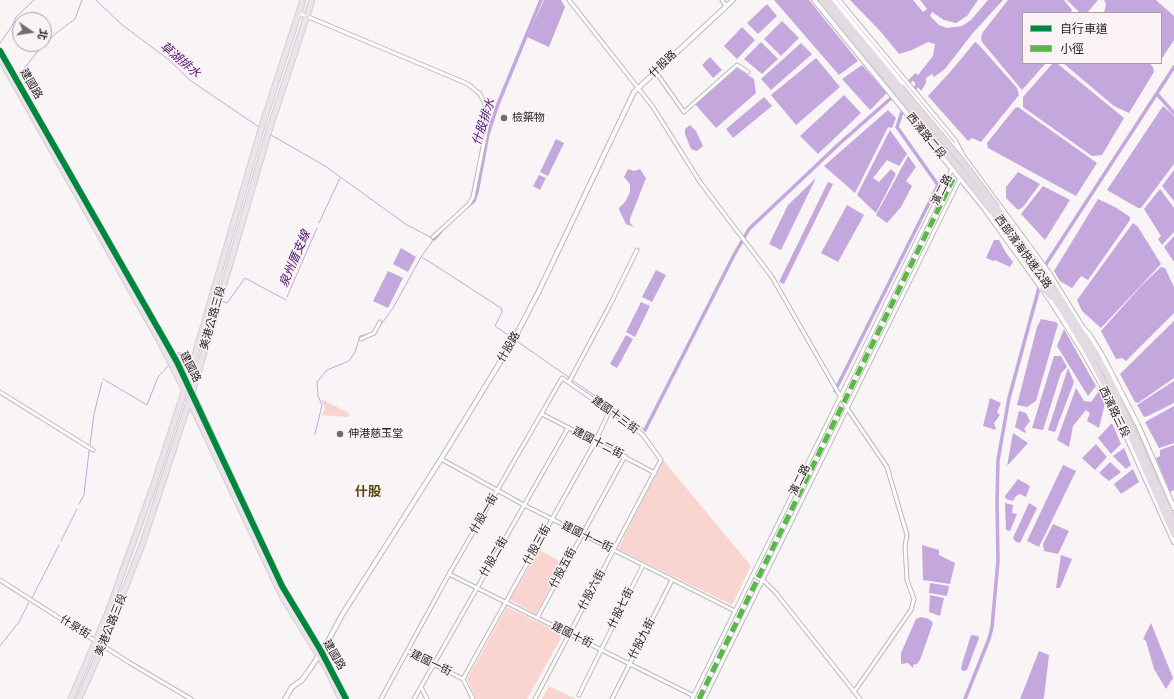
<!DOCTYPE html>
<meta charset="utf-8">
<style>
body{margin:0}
#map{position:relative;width:1174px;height:699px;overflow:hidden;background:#f9f4f6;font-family:"Noto Serif","Noto Sans TC",serif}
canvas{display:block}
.legend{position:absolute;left:1022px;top:12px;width:140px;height:52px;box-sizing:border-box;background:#fbf2f6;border:1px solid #a6a0a2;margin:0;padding:5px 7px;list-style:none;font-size:12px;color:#272425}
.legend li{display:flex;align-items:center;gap:8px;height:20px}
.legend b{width:20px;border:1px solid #a6a0a2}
.north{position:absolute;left:12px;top:12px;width:40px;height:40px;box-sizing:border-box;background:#fbf2f6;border:1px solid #a6a0a2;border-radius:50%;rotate:103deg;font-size:11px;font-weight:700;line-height:16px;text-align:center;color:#272425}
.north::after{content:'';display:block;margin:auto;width:14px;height:18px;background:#706d6e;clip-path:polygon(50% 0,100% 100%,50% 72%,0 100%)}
</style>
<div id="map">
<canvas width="1174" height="699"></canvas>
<ul class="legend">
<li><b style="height:5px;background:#00873e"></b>自行車道</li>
<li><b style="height:5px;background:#58b947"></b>小徑</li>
</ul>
<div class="north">北</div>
</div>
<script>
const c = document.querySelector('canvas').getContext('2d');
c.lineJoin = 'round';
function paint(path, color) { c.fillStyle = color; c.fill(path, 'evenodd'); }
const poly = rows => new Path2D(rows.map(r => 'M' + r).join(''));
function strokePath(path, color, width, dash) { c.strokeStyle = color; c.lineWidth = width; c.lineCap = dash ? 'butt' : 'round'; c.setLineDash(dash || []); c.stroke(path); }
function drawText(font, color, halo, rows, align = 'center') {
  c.font = font + ' "Noto Serif","Noto Sans TC",serif'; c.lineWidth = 3; c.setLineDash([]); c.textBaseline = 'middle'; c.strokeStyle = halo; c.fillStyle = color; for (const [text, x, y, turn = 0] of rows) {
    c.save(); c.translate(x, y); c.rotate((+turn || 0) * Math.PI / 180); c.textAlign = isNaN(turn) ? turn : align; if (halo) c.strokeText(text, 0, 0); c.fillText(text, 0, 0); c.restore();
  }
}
const green = poly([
 [321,399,349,413,348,417,322,415,325,408],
 [663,460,751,566,732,605,618,549],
 [539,550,563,563,536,614,510,600],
 [507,607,560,633,561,638,527,699,476,699,467,679],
 [549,686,576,699,542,699]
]);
const water = poly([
 [544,0,561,0,565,7,549,47,527,37],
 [774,0,809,0,858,61,839,75],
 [850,0,913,0,923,12,927,9,920,0,1003,0,972,34,945,69,934,77,932,74,926,78,926,83,921,91,911,78,915,73,918,75,933,56,935,44,928,42,912,50,899,54,881,32],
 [1008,0,1064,0,1072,10,1071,13,1023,13,1023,63,1046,63,1022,90,982,42,981,38,983,32],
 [1067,0,1098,0,1087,13,1080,13],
 [1104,0,1156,0,1174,16,1174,40,1161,60,1161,13,1104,13,1106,4],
 [767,4,777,16,758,34,747,23],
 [782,21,799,38,781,56,764,39],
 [742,27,755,40,737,59,724,46],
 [761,42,778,59,762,74,744,59],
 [975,42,979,45,1017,88,1019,95,981,142,972,138,968,141,928,96,951,71],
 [801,43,812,54,771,90,761,79],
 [710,57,722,70,713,78,702,65],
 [816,58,840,87,796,125,771,95],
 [1063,63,1149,63,1153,67,1154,72,1129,113,1114,106],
 [1052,64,1058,64,1124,118,1102,155,1092,156,1023,107,1023,97],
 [862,65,887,93,870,110,842,79],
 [737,68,754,79,756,93,716,128,695,104],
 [844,95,861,113,818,154,800,136],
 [764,97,772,106,733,138,726,129],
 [1163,106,1174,116,1174,164,1141,208,1138,208,1107,190],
 [1018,107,1097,163,1076,196,988,148,987,143,1015,108],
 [888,110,896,118,892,128,888,127,855,193,824,166],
 [690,125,696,131,703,146,697,151,691,149,685,134,685,129],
 [890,130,907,154,899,166,887,160,873,178,879,182,891,169,896,174,876,213,857,195],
 [556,139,564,143,548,176,540,172],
 [908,156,916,167,906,181,912,186,901,207,887,223,876,215],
 [628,169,634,171,640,169,646,178,630,219,630,223,634,227,626,224,620,212,619,208,625,202,630,192,630,184,624,177],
 [1174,170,1174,201,1162,186],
 [1018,172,1040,184,1023,207,1018,210,1006,198,1006,187],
 [539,175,546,178,540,190,533,186],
 [816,178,781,250,769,244,788,205],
 [828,182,833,184,784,284,779,282],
 [1043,186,1070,200,1045,240,1021,214],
 [1160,189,1174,208,1174,232,1162,245,1158,239,1161,236,1144,209],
 [1098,199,1115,207,1130,217,1130,220,1088,280,1081,276,1072,288,1060,281,1054,271],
 [847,205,864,215,838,262,821,253],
 [1133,223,1138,227,1161,264,1101,328,1082,311,1077,300],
 [1174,236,1174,262,1164,247],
 [994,240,999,240,1006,253,1013,262,1010,267,995,260,994,261,986,258],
 [401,248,416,257,408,272,393,264],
 [1161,267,1165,268,1174,287,1174,313,1126,361,1122,358,1116,359,1101,331,1141,286],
 [656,270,666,275,652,302,642,297],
 [388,271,403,278,388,308,373,301],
 [641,302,650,306,635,337,626,332],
 [1041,319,1056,322,1058,324,1036,401,1027,407,1017,405,1037,327],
 [1174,321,1174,378,1138,403,1135,402,1120,374],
 [1064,329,1096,386,1088,396,1057,346],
 [626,335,633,339,617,368,610,364],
 [1054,356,1061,356,1067,367,1061,373,1043,430,1032,428],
 [1068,368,1074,382,1055,432,1048,430],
 [1174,381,1174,403,1148,416,1144,417,1137,405],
 [1076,388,1084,401,1091,402,1099,391,1105,403,1099,428,1087,421,1090,413,1086,410,1073,426,1069,447,1057,440],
 [990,398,1001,403,997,412,1000,415,994,423,996,430,983,426],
 [1174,406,1174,443,1159,448,1145,422],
 [1019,411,1026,413,1030,421,1024,429,1026,431,1025,433,1015,427],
 [1112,423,1121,444,1111,454,1098,438],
 [1013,433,1028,443,1007,466],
 [1096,444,1107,457,1095,470,1082,458],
 [1174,445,1174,490,1170,492,1156,458,1160,456,1160,450],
 [1124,448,1131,465,1126,469,1113,456],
 [1110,462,1121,472,1109,481,1099,473],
 [1063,465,1076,471,1039,547,1027,541],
 [1133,469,1139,482,1121,494,1114,484],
 [1018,479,1030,486,1026,497,1020,494,1016,496,1013,501,1006,499,1005,496],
 [1005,503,1013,505,1012,513,1017,514,1010,531,1006,530],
 [1029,503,1037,508,1020,543,1016,542,1013,538],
 [1053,524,1069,531,1058,554,1044,551,1043,544],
 [922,545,939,550,939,555,955,563,950,584,923,580],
 [1061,555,1072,559,1060,588,1056,588],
 [930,583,949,586,947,596,929,593],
 [930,595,944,598,940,616,929,612],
 [921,617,929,619,933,623,920,660,917,664,913,665,913,668,908,663,901,664,901,653,916,619],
 [1151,623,1173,678,1166,689,1154,669,1146,641,1143,639],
 [971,635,978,636,979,638,967,670,964,671,961,670,962,664],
 [1039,651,1049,655,1044,697,1043,699,1020,699]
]);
const pier = poly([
 [978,0,988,0,971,20,962,26,947,28,939,25,930,16,932,12,944,20,956,23,967,16]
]);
const stream = poly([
 [96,0,121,24,169,60,191,81,259,127],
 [0,43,12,26,16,17,34,0],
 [19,75,38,51,55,34,75,19,82,0],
 [271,135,325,166,407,225,434,239,421,257,393,308,378,329],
 [319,223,340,178],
 [422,257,501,308,502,312,495,326,512,338],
 [287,297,317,228],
 [515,340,570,378],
 [176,356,179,352,188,357],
 [203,364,222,301,227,303,245,278,286,300],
 [103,379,147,405,158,377,169,365],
 [572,380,645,430],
 [315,434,322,405,318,396,317,382,327,370,349,361,355,352,360,336,368,334],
 [90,445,94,414,102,382],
 [79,504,84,495,89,451],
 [61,541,77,509],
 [32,598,59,545],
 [0,646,19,622,29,602]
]);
const canal = poly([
 [903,88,912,79],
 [1157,94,1174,113],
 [911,96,917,85],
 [468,206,474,201,477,192,488,134,498,104,541,0],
 [434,239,441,231],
 [1045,269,1046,264,1174,67],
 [835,391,938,185,897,127,902,112,907,102],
 [645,430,734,255,749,229,839,144,898,92],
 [965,699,989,639,992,627,998,561,997,502,998,460,1009,398,1042,277]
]);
const minor = poly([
 [569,0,653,107,700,182,772,277,847,408,887,467,907,535,905,546,907,580,914,599,911,610,854,692],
 [722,0,726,6],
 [839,0,955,140,963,155],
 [299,13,468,84,480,94,487,109,488,122,473,197,469,204,433,237],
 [655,71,684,112,737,65,748,72],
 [361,339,374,333,380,322],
 [569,382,610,305,637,250],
 [0,392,93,450],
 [542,414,655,473],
 [441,459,524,505,735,611],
 [449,574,694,696],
 [753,575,765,582,776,593,860,699],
 [0,580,130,663,191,699],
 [537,618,625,456],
 [407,651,463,679,473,699],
 [463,679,595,442,610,410],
 [421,687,427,699],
 [579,695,643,565],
 [381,699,449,574,562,378,628,423,643,435,661,460,535,699],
 [414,699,568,428],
 [612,699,672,580],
 [692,699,952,169,957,165],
 [704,699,960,179,963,164]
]);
const tertiary = poly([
 [814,0,984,208,1050,300,1083,352,1110,400,1174,542],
 [834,0,965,159,1049,273,1083,328,1089,334,1102,355,1138,425,1174,508],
 [285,699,292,687,302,680,310,669,327,643,342,615,441,459,513,341,538,293,634,92,733,0]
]);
const primary = poly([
 [0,51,177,362,187,382],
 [0,58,159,340,185,391],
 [191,391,282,586,321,651,346,699],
 [189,400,282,596,327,669,341,699],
 [71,699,108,612,153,487,185,389,262,126,303,0],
 [79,699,103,645,142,545,192,393,269,131,312,0]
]);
const trunk = poly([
 [822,0,896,90],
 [828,0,900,87],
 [997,208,1048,278,1106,372,1174,523],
 [993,211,1046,283,1088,353,1127,428,1174,535],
 [1043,289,1051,297]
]);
const trunkBridge = poly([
 [900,87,960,159,997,208],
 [896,90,993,211]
]);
const quiet = poly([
 [699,699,953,179]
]);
const cycleway = poly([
 [0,51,177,362,282,586,321,651,346,699]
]);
const markers = [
 [504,118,4,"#706d6e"],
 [340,434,4,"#706d6e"]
];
const streetNames = [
 ["什股路",663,64,-44],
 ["建國路",31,84,60],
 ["西濱路二段",926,136,51],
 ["濱二路",942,190,-64],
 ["西部濱海快速公路",1023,252,54],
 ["美港公路三段",213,318,-74],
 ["什股路",509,347,-60],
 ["建國路",190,367,63],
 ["西濱路三段",1114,412,64],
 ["建國十三街",615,415,36],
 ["建國十二街",598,443,27],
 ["濱二路",800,480,-64],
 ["什股一街",484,514,-60],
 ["建國十一街",587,537,26],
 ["什股三街",537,545,-61],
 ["什股二街",494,557,-60],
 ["什股五街",563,568,-62],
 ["什股六街",592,590,-62],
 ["什股七街",621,608,-64],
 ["美港公路三段",111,625,-68],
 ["什泉街",75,627,32],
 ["建國十街",572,635,26],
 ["什股九街",642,639,-63],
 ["建國路",334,655,60],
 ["建國一街",431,663,26]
];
const poiNames = [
 ["檢築物",512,118],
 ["伸港慈玉堂",348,434]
];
const waterNames = [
 ["草湖排水",180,60,40],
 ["什股排水",484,122,-72],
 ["泉州厝支線",295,259,-67]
];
const quarterNames = [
 ["什股",368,492]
];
paint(green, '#fad5d0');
paint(water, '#c4a7dd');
paint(pier, '#f9f4f6');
strokePath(stream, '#c4a7dd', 1);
strokePath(canal, '#c4a7dd', 3.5);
strokePath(minor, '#bbb8ba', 5);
strokePath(tertiary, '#bbb8ba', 6);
strokePath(primary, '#d1cfd0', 7);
strokePath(trunk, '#d1cfd0', 8);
strokePath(minor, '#fefdfe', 3);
strokePath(tertiary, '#fefdfe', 4);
strokePath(primary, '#ebe3ea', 5);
strokePath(trunk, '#e4dae3', 5.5);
strokePath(trunkBridge, '#d1cfd0', 8, []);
strokePath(trunkBridge, '#e4dae3', 5.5);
strokePath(quiet, '#58b947', 5, [10, 5]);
strokePath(cycleway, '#00873e', 6);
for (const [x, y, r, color] of markers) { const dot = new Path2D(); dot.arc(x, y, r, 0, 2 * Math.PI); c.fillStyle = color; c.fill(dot); strokePath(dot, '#fbf2f6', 1.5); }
drawText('11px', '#272425', '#fbf2f6', streetNames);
drawText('11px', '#272425', '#fbf2f6', poiNames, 'left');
drawText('italic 12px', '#480f6c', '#fbf2f6', waterNames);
drawText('bold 13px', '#5c4809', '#fbf2f6', quarterNames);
</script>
